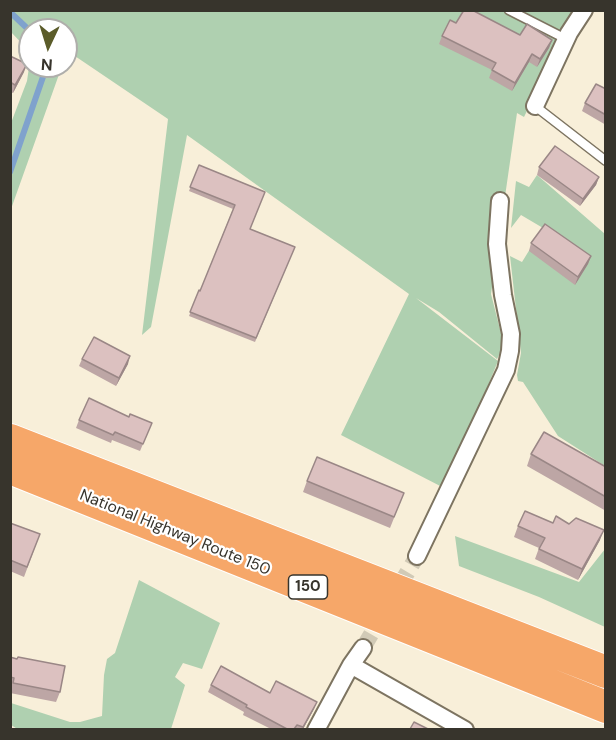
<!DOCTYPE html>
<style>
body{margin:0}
#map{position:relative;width:616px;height:740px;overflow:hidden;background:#f8efd9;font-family:"DM Sans",sans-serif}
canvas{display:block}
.frame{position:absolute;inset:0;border:12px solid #37342c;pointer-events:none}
.north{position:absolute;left:18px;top:18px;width:60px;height:60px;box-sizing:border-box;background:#fff;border:2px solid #afaeab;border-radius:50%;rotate:184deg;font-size:16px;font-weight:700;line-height:24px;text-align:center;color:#37342c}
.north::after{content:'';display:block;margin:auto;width:21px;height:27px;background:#5b5c2a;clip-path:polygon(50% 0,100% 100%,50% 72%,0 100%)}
</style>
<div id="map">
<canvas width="616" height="740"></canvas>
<div class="frame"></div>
<div class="north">N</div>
</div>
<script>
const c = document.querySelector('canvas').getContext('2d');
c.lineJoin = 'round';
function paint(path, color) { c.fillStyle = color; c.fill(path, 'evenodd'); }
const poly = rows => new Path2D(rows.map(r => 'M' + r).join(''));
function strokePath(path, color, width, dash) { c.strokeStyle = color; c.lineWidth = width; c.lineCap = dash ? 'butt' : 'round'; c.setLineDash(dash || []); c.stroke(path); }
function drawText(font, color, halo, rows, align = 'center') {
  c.font = font + ' "DM Sans",sans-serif'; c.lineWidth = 4.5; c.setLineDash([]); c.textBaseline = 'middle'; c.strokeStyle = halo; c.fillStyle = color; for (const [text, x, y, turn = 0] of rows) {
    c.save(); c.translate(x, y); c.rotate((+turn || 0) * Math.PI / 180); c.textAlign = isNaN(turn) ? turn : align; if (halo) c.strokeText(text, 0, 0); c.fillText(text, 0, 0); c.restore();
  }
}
const green = poly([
 [11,11,579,11,563,38,524,117,517,113,491,294,504,345,497,359,439,312,416,298,498,361,446,489,341,435,409,294,187,135,151,327,142,335,168,119,66,50,66,30,36,30,28,25,34,30,30,30,30,66,62,66,11,209,11,123,27,81,29,67,28,50,11,32,11,13,14,15],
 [537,175,605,234,605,466,558,436,523,382,518,381,517,375,521,353,510,256,522,262,543,228,521,215,511,228,516,181,529,187],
 [455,536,579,582,605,549,605,627,539,597,459,566],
 [139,580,220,623,202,669,183,663,175,677,185,685,171,729,19,730,11,725,11,703,70,722,80,722,102,716,104,675,107,659,115,653]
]);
const stream = poly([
 [10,12,30,31],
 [10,172,44,74,43,66]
]);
const streetTunnel = poly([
 [363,648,417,556]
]);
const lane = poly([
 [509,10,566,39],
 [535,106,606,161]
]);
const street = poly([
 [535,106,569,33,584,10],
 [417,556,506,370,510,351,511,334,503,295,497,244,500,201],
 [351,665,465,730],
 [316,730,351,665,363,648]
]);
const highway = poly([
 [10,440,606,672],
 [10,468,606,707]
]);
const wall = poly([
 [520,35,552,40,549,48,537,67,529,62,512,91,489,78,492,70,439,44,442,36],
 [10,56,24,72,13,93,10,92],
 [606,89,606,125,582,111,585,103],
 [199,165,265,192,250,229,295,247,255,342,189,316,199,290,200,291,233,209,189,191],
 [539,167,599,177,596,185,580,206,537,175],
 [531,243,591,256,588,264,575,285,529,251],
 [82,359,128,364,116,386,79,366],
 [129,417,152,423,140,451,112,440,111,443,76,428,79,420],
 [531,454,606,467,606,511,527,466],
 [307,481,404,493,390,528,303,492],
 [10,523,40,534,24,577,10,571],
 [553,523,569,524,600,540,578,580,535,559,539,548,514,537,518,526],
 [10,657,60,692,56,702,10,693],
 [211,685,270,693,317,702,314,709,303,729,271,729,243,715,244,712,208,692]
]);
const shadedWall = poly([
 [552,40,549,48,537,67,540,59],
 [532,54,529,62,512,91,515,83],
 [27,64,24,72,13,93,15,85],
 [599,177,596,185,580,206,583,199],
 [591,256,588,264,575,285,578,277],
 [130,356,128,364,116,386,119,378],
 [604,530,600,540,578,580,582,569],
 [317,702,314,709,303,729,302,729]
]);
const building = poly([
 [464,10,472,10,520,35,527,24,552,40,540,59,532,54,515,83,492,70,496,63,442,36,450,20,456,23,464,10],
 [10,56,27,64,15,85,10,82,10,56],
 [596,84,606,89,606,115,585,103,596,84],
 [555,146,599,177,583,199,539,167,555,146],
 [199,165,265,192,250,229,295,247,256,338,190,312,199,290,200,291,235,205,190,187,199,165],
 [545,224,591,256,578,277,531,243,545,224],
 [94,337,130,356,119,378,82,359,94,337],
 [89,398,129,417,130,414,152,423,143,444,115,432,113,435,79,420,89,398],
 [544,432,606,467,606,497,531,454,544,432],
 [317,457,404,493,394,517,307,481,317,457],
 [525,511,553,523,556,516,569,524,576,518,604,530,582,569,539,549,545,538,518,526,525,511],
 [10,523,40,534,27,567,10,560,10,523],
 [10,657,17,659,18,657,65,666,60,692,13,683,14,678,10,677,10,657],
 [221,666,270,693,276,681,317,702,303,727,297,725,294,729,287,729,246,707,247,705,211,685,221,666],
 [414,722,428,729,410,729,414,722]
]);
const shields = [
 [308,587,39]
];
const shieldNames = [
 ["150",308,587]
];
const streetNames = [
 ["National Highway Route 150",175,533,22]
];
paint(green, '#afd0b0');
strokePath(stream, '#7fa2cd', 6);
strokePath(streetTunnel, '#d1cab6', 16, [16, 8]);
strokePath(lane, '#7d7461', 11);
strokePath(street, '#7d7461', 20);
strokePath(highway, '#fff', 34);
strokePath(lane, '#fff', 8);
strokePath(street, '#fff', 16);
strokePath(highway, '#f6a769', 32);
paint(wall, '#bda6a5');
paint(shadedWall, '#9a8786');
paint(building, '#dcc1c0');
strokePath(building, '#9a8786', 1.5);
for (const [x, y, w] of shields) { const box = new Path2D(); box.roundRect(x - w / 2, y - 12, w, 24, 4.5); c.fillStyle = '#fff'; c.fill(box); strokePath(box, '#37342c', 1.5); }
drawText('bold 15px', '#37342c', null, shieldNames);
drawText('16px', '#37342c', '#fff', streetNames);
</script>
